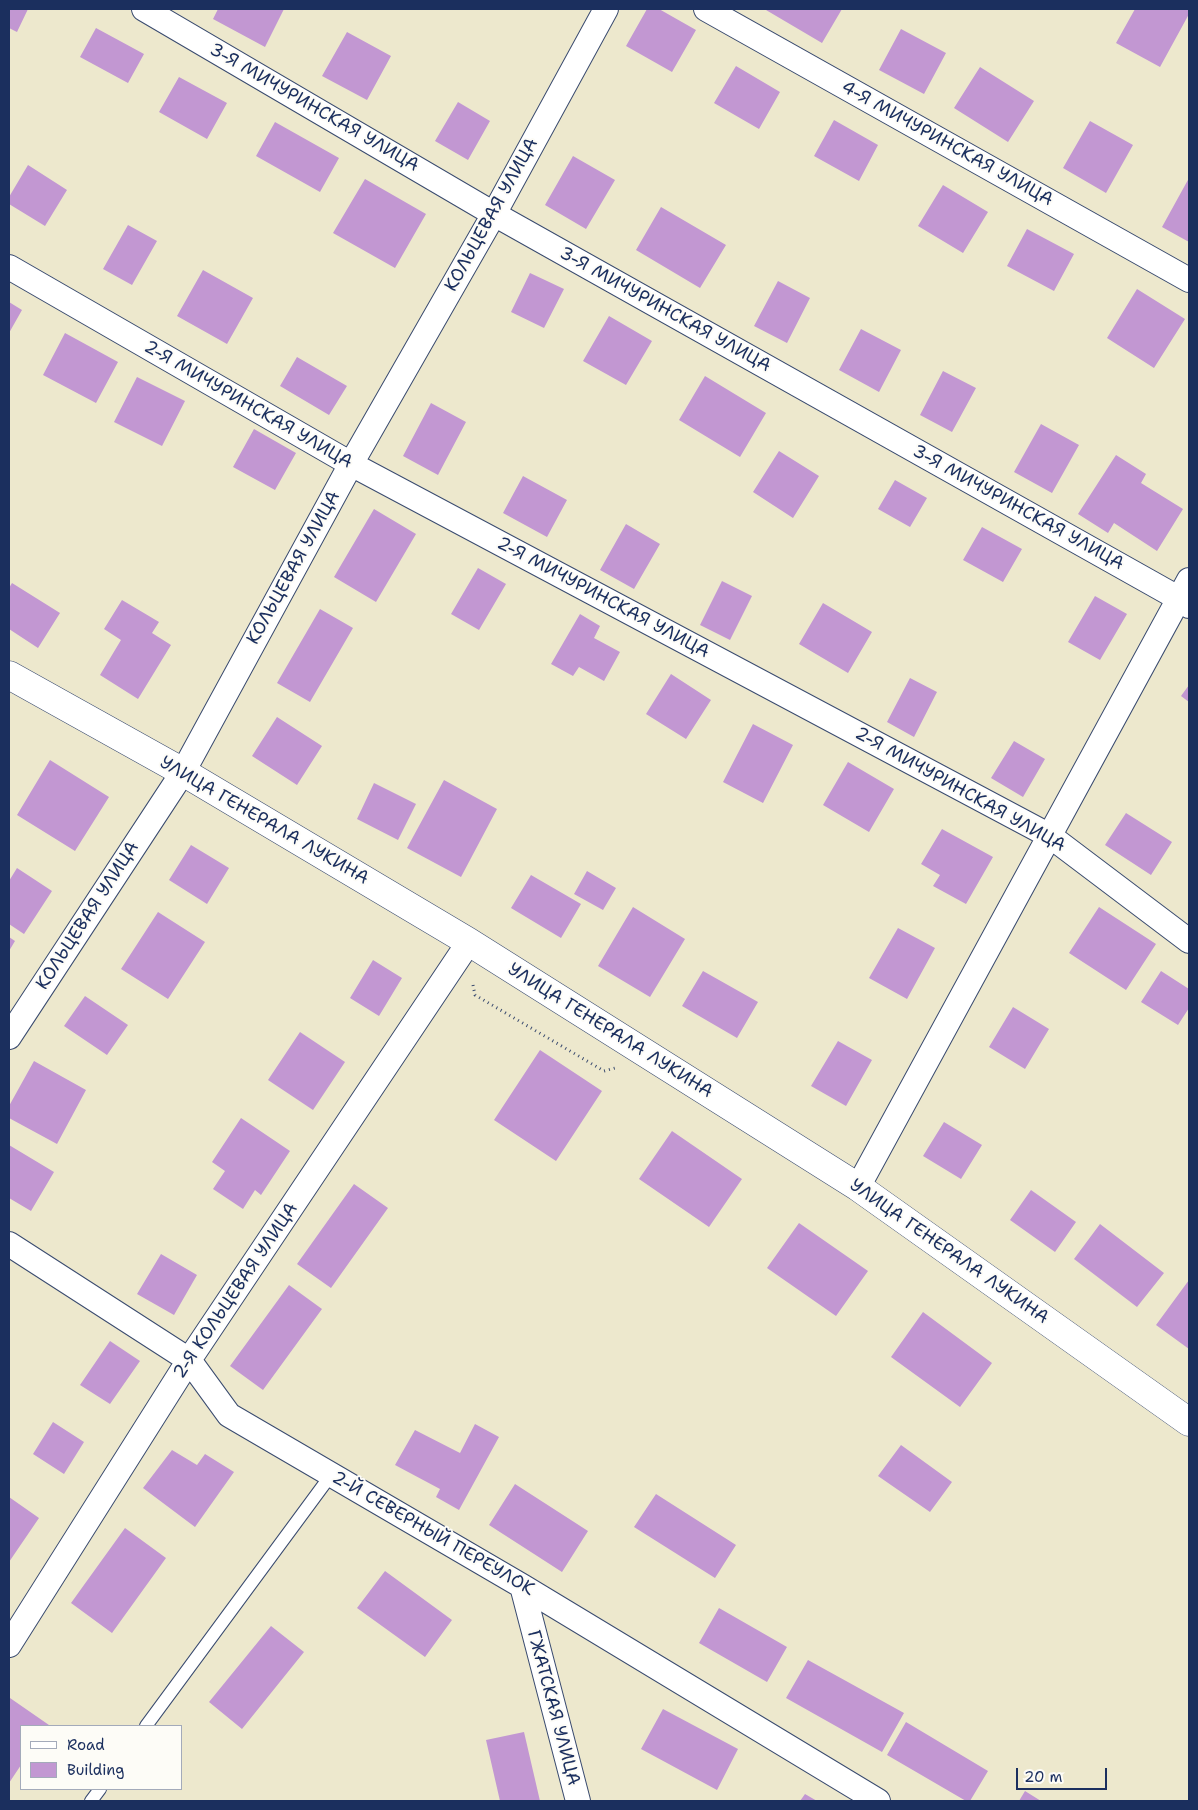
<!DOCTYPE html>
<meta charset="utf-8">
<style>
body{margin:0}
#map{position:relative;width:1198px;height:1810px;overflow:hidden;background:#ede8cd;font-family:"Shantell Sans",sans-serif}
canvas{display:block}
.frame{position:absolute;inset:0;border:10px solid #1b2f5e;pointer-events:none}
.legend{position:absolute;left:20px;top:1725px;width:162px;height:65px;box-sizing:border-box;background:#fdfcf7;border:1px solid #a3aaba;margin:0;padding:6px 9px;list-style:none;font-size:15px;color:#1b2f5e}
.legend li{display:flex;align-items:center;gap:10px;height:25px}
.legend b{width:25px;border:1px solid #a3aaba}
.scale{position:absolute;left:1016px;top:1768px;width:91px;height:22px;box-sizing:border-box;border:2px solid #1b2f5e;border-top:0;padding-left:6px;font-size:15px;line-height:18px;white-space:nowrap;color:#1b2f5e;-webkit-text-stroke:4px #fdfcf7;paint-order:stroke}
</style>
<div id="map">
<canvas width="1198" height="1810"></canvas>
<div class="frame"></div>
<ul class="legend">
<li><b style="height:6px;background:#fff"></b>Road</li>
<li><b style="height:14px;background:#c297d2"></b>Building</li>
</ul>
<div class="scale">20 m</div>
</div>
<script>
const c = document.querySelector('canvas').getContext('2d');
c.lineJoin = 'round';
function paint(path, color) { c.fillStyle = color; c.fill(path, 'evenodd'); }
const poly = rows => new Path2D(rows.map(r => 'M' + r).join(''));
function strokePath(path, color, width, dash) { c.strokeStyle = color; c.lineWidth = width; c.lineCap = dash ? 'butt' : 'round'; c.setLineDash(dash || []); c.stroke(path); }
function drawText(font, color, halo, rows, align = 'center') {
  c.font = font + ' "Shantell Sans",sans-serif'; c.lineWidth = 4; c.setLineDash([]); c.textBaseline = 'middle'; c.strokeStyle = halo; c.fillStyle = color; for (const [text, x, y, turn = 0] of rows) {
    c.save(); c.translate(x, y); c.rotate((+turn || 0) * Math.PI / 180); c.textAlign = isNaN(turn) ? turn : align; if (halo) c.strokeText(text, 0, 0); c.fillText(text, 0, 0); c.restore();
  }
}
const building = poly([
 [9,9,28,9,17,32,9,28],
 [218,9,284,9,265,47,213,19],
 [647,9,659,9,696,30,672,72,626,46],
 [767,9,842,9,822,43,766,10],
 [1135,9,1189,9,1189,14,1160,67,1116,43],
 [96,28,144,54,128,83,80,57],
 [901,29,946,53,924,94,879,70],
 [347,32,391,56,367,100,322,76],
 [736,66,780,92,759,129,714,103],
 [980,67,1034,101,1008,142,954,108],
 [179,77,227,103,207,139,159,112],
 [458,102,490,121,468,160,435,141],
 [834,120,878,145,859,181,814,156],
 [1090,121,1133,145,1106,193,1063,168],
 [275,122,339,158,320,192,256,156],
 [573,156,615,180,586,229,545,205],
 [28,165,67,190,45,226,9,204,9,197],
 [1189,178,1189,242,1162,227],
 [365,179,426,214,395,268,333,233],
 [943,185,988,212,963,253,918,226],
 [661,207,726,245,700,288,636,250],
 [128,225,157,241,132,285,103,269],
 [1027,229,1074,254,1054,291,1007,266],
 [203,270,253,298,227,344,177,316],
 [530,273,564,289,544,328,511,312],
 [778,281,810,298,787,343,754,326],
 [1137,289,1185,319,1154,368,1107,338],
 [9,302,22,310,9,333],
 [609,316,652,341,626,385,583,361],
 [861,329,901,350,879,392,839,370],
 [65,333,118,362,96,403,43,375],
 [297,357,347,386,329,415,280,386],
 [943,371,976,388,952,432,920,415],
 [705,376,766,413,740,457,679,420],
 [137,377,185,401,162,446,114,422],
 [431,403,466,422,438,475,403,456],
 [1041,424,1079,445,1052,493,1014,472],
 [254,429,296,453,275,490,233,467],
 [779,451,819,476,793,518,753,492],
 [1116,455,1146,474,1141,483,1183,509,1157,551,1114,523,1108,533,1078,514],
 [523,476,567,500,547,537,503,513],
 [895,480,927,498,910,527,878,509],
 [374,509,416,534,376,602,334,577],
 [626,524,660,544,634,589,600,570],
 [982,527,1022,549,1003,582,963,560],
 [478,568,506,584,479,630,451,614],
 [722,581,752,596,730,640,700,625],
 [12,583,60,613,38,648,9,629,9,588],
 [1095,596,1127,614,1100,660,1068,642],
 [122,600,159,622,152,633,171,645,138,699,100,675,121,640,104,629],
 [823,603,872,632,848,673,799,644],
 [320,609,353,628,310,702,277,683],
 [580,614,600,626,594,638,620,652,604,681,579,667,573,676,551,664],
 [671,674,711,700,686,739,646,714],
 [910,678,937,692,914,737,887,722],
 [1189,685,1189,702,1181,696],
 [277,717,322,746,297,785,252,756],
 [753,724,793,745,763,803,723,782],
 [1014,741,1045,759,1023,797,991,778],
 [50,760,109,797,75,851,17,815],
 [848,762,894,789,869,832,823,805],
 [444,780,497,809,461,877,407,848],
 [374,783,416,804,398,840,357,819],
 [1126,813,1172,842,1151,875,1105,845],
 [942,829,993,857,966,904,933,886,940,875,921,864],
 [191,845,229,868,207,904,169,880],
 [17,868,52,891,24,934,9,924,9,881],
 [587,871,616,888,603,910,574,894],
 [531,875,581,904,561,938,511,908],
 [633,907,685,939,650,997,598,966],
 [1099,907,1156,944,1126,990,1069,953],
 [158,912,205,942,168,999,121,969],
 [898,928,935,948,907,999,869,978],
 [9,937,15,941,9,951],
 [373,960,402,978,379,1016,350,998],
 [703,971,758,1002,737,1038,682,1006],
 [1161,971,1189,989,1189,1008,1178,1025,1141,1002],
 [85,996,128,1025,107,1055,64,1026],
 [1013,1007,1049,1029,1025,1069,989,1047],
 [300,1032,345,1062,313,1110,268,1080],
 [838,1041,872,1060,846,1106,811,1086],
 [540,1050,602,1091,556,1161,494,1120],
 [34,1061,86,1090,57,1144,9,1118,9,1106],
 [241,1118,290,1151,261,1195,255,1190,243,1209,213,1189,225,1171,212,1162],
 [944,1122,982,1145,961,1179,923,1156],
 [672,1131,742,1179,709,1227,639,1179],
 [9,1145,54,1172,31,1211,9,1198],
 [354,1184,388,1208,331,1288,297,1264],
 [1031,1190,1076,1222,1055,1252,1010,1220],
 [799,1223,868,1271,836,1316,767,1268],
 [1100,1224,1164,1273,1137,1307,1074,1259],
 [161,1254,197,1275,174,1315,137,1294],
 [1189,1280,1189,1349,1156,1325],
 [289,1285,322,1309,263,1390,230,1366],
 [923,1312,992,1363,960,1407,891,1357],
 [110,1341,140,1361,110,1404,80,1385],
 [53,1422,84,1442,64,1474,33,1454],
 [475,1424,499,1437,459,1510,436,1497,440,1489,395,1465,415,1430,460,1453],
 [901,1445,952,1482,930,1512,878,1476],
 [172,1450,197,1465,205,1454,234,1472,195,1527,143,1488],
 [515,1484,588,1531,562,1572,489,1525],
 [656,1494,736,1545,715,1578,634,1527],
 [9,1497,39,1518,9,1562],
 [125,1528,166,1558,112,1633,71,1603],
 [385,1571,452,1620,425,1657,357,1608],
 [719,1608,787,1647,767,1682,699,1643],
 [271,1626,304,1652,242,1729,209,1702],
 [808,1660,904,1713,882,1752,786,1698],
 [10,1698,49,1725,48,1726,21,1726,21,1765,9,1783,9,1700],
 [663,1709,738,1749,717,1790,641,1749],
 [906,1722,988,1771,970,1801,966,1801,887,1755],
 [524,1732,540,1801,500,1801,486,1740],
 [1025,1791,1041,1801,1019,1801],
 [805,1794,817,1801,800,1801]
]);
const path = poly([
 [473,985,475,995,604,1071,615,1068]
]);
const service = poly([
 [146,1726,331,1475],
 [91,1801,100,1789]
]);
const minor = poly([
 [144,9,494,214,1178,598,1189,606],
 [706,9,1189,280],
 [9,267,351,464,1050,836,1189,941],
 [9,1037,183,772,351,464,494,214,606,9],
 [858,1187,1189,580],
 [9,1244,189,1360,229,1415,522,1586,878,1801],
 [522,1586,578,1801],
 [9,1645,189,1360,469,942]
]);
const secondary = poly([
 [9,675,183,772,469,942,858,1187,1189,1422]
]);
const streetNames = [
 ["3-Я МИЧУРИНСКАЯ УЛИЦА",314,108,30],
 ["4-Я МИЧУРИНСКАЯ УЛИЦА",947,144,29],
 ["КОЛЬЦЕВАЯ УЛИЦА",492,215,-61],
 ["3-Я МИЧУРИНСКАЯ УЛИЦА",665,310,29],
 ["2-Я МИЧУРИНСКАЯ УЛИЦА",248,405,30],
 ["3-Я МИЧУРИНСКАЯ УЛИЦА",1018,508,29],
 ["КОЛЬЦЕВАЯ УЛИЦА",294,568,-61],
 ["2-Я МИЧУРИНСКАЯ УЛИЦА",603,598,28],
 ["2-Я МИЧУРИНСКАЯ УЛИЦА",960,790,29],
 ["УЛИЦА ГЕНЕРАЛА ЛУКИНА",264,821,30],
 ["КОЛЬЦЕВАЯ УЛИЦА",88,916,-57],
 ["УЛИЦА ГЕНЕРАЛА ЛУКИНА",610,1031,32],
 ["УЛИЦА ГЕНЕРАЛА ЛУКИНА",949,1252,35],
 ["2-Я КОЛЬЦЕВАЯ УЛИЦА",236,1291,-56],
 ["2-Й СЕВЕРНЫЙ ПЕРЕУЛОК",433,1534,30],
 ["ГЖАТСКАЯ УЛИЦА",553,1708,75]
];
paint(building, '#c297d2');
strokePath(service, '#3a4b6f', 14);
strokePath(minor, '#3a4b6f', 26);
strokePath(secondary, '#3a4b6f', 29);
strokePath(path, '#3a4b6f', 3, [1, 4]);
strokePath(service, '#fff', 12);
strokePath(minor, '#fff', 24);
strokePath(secondary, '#fff', 28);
drawText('18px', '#1b2f5e', '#fdfcf7', streetNames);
</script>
